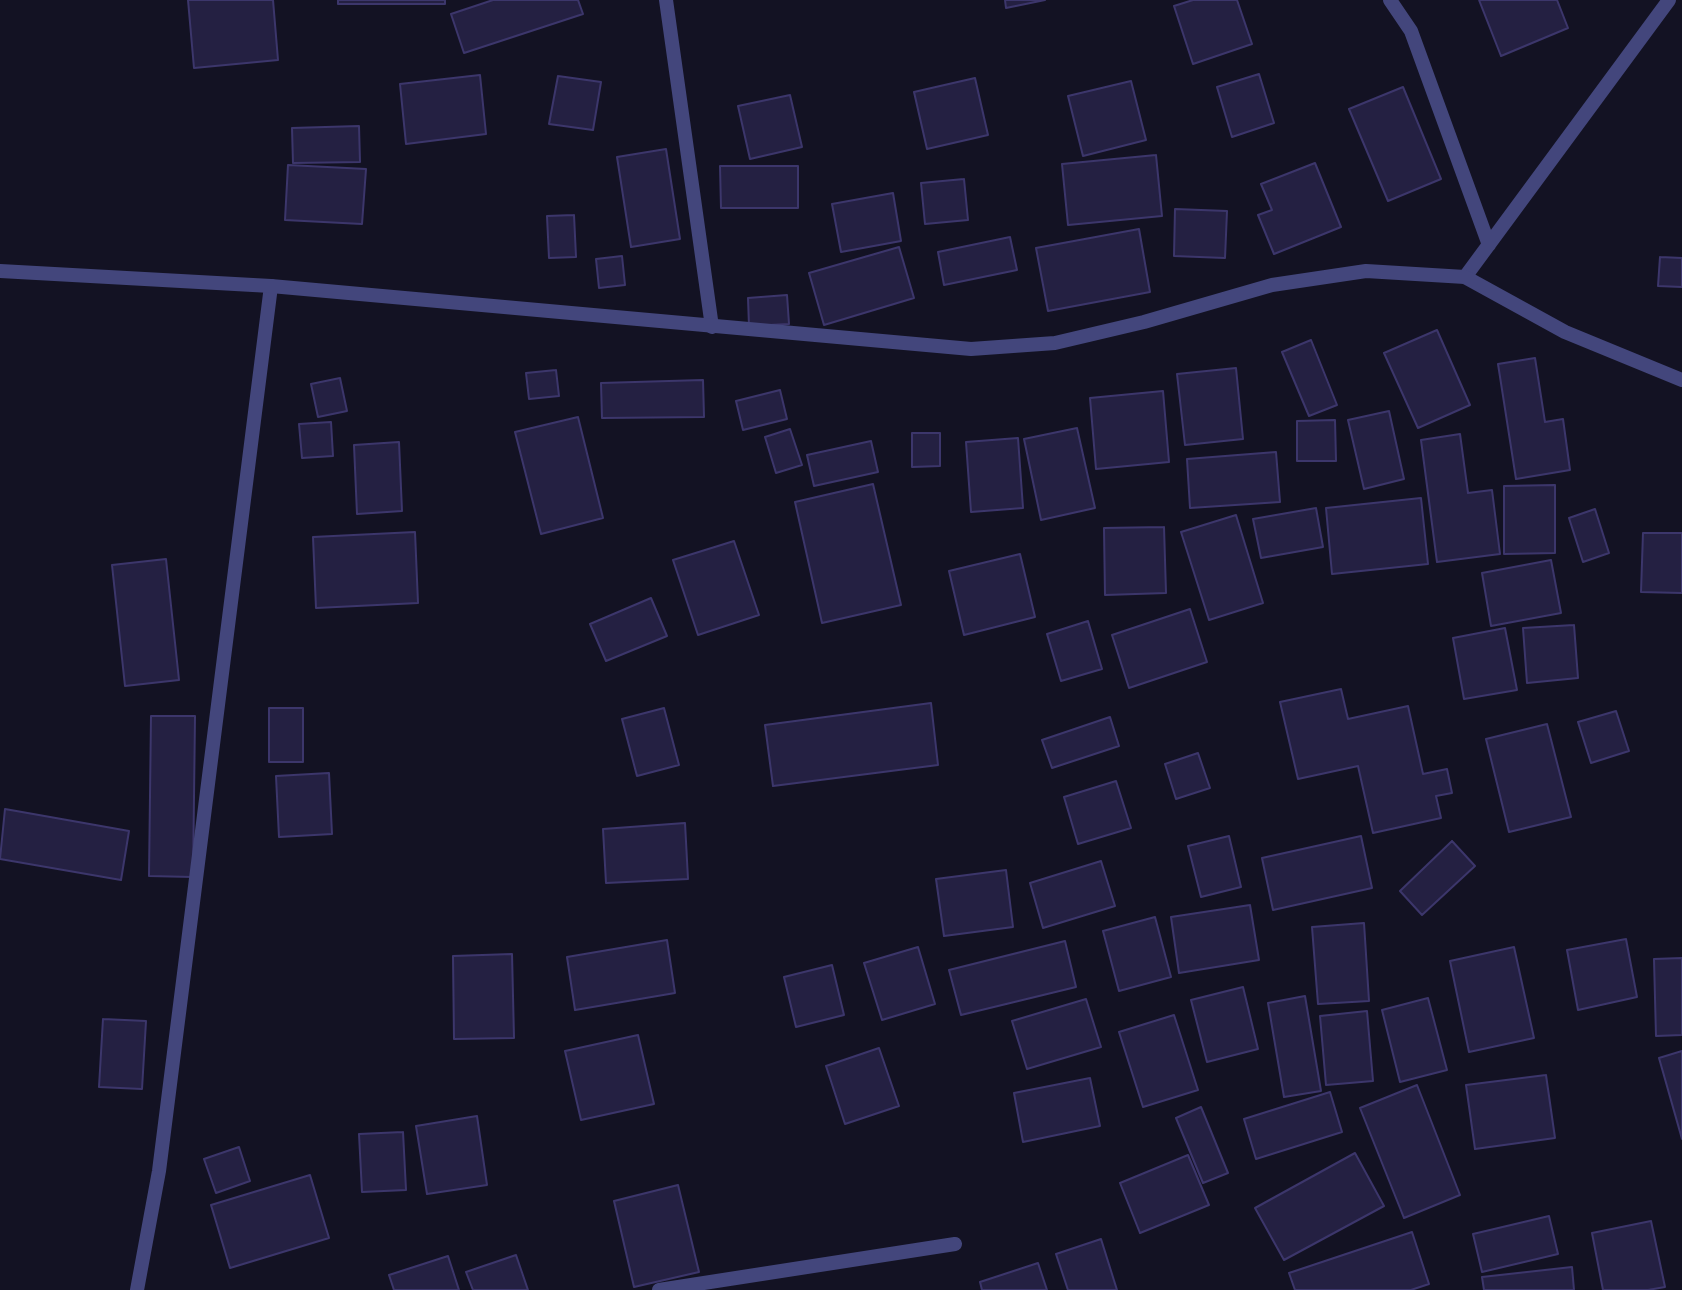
<!DOCTYPE html>
<style>
body{margin:0}
canvas{display:block;background:#131223}
</style>
<canvas width="1682" height="1290"></canvas>
<script>
const c = document.querySelector('canvas').getContext('2d');
c.lineJoin = 'round';
function paint(path, color) { c.fillStyle = color; c.fill(path, 'evenodd'); }
const poly = rows => new Path2D(rows.map(r => 'M' + r).join(''));
function strokePath(path, color, width, dash) { c.strokeStyle = color; c.lineWidth = width; c.lineCap = dash ? 'butt' : 'round'; c.setLineDash(dash || []); c.stroke(path); }
const building = poly([
 [188,0,273,0,278,60,194,68,188,0],
 [338,0,445,0,445,4,338,4,338,0],
 [493,0,578,0,583,14,464,53,451,14,493,0],
 [1005,0,1045,0,1006,8,1005,0],
 [1193,0,1237,0,1252,44,1193,64,1174,6,1193,0],
 [1479,0,1557,0,1568,28,1501,56,1479,0],
 [1259,74,1274,123,1232,137,1217,87,1259,74],
 [480,75,486,134,406,144,400,84,480,75],
 [558,76,601,82,593,130,549,124,558,76],
 [975,78,988,135,927,149,914,92,975,78],
 [1131,81,1146,140,1083,156,1068,96,1131,81],
 [1403,87,1441,179,1388,201,1349,109,1403,87],
 [790,95,802,147,750,159,738,106,790,95],
 [359,126,360,162,293,163,292,128,359,126],
 [666,149,680,239,631,247,617,157,666,149],
 [1156,155,1162,216,1068,225,1062,164,1156,155],
 [1315,163,1341,227,1274,254,1258,215,1272,210,1261,184,1315,163],
 [288,165,366,169,362,224,285,220,288,165],
 [720,166,798,166,798,208,721,208,720,166],
 [964,179,968,220,925,224,921,183,964,179],
 [893,193,901,241,841,252,832,204,893,193],
 [1175,209,1227,211,1225,258,1174,256,1175,209],
 [574,215,576,257,549,258,547,216,574,215],
 [1139,229,1150,292,1048,311,1036,248,1139,229],
 [1010,237,1017,270,944,285,938,252,1010,237],
 [899,247,914,298,824,325,809,273,899,247],
 [622,256,625,285,599,288,596,259,622,256],
 [1660,257,1682,258,1682,287,1658,286,1660,257],
 [787,295,789,324,749,326,748,298,787,295],
 [1437,330,1470,405,1418,428,1384,353,1437,330],
 [1311,340,1337,405,1309,416,1282,352,1311,340],
 [1535,358,1545,422,1563,419,1570,470,1516,479,1498,364,1535,358],
 [1236,368,1243,439,1185,445,1177,374,1236,368],
 [556,370,559,396,529,399,526,373,556,370],
 [340,378,347,411,318,417,311,384,340,378],
 [703,380,704,417,602,418,601,383,703,380],
 [780,390,787,419,743,430,736,401,780,390],
 [1163,391,1169,462,1096,469,1090,398,1163,391],
 [1389,411,1404,479,1364,489,1348,420,1389,411],
 [578,417,603,518,541,534,515,432,578,417],
 [1335,420,1336,461,1297,461,1297,421,1335,420],
 [331,422,333,456,302,458,299,424,331,422],
 [1077,428,1095,508,1041,520,1024,439,1077,428],
 [790,429,802,465,776,473,765,437,790,429],
 [912,433,940,433,940,466,912,467,912,433],
 [1460,434,1468,493,1492,490,1500,554,1437,562,1421,440,1460,434],
 [1018,438,1023,508,971,512,966,442,1018,438],
 [871,441,878,472,814,486,807,455,871,441],
 [399,442,402,511,357,514,354,445,399,442],
 [1276,452,1280,502,1190,508,1187,459,1276,452],
 [873,484,901,605,822,623,795,502,873,484],
 [1555,485,1555,553,1504,554,1504,486,1555,485],
 [1421,498,1428,564,1332,574,1326,508,1421,498],
 [1316,508,1323,547,1261,558,1253,519,1316,508],
 [1595,509,1609,553,1583,562,1569,518,1595,509],
 [1236,515,1263,603,1209,620,1181,532,1236,515],
 [1164,527,1166,593,1105,595,1104,528,1164,527],
 [415,532,418,603,316,608,313,537,415,532],
 [1643,533,1682,533,1682,593,1641,592,1643,533],
 [734,541,759,615,698,635,673,560,734,541],
 [1020,554,1035,617,964,635,949,571,1020,554],
 [166,559,179,680,125,686,112,565,166,559],
 [1551,560,1561,613,1491,626,1482,573,1551,560],
 [651,598,667,636,606,661,590,624,651,598],
 [1190,609,1207,662,1129,688,1112,635,1190,609],
 [1088,621,1102,669,1061,681,1047,634,1088,621],
 [1574,625,1578,678,1527,683,1523,628,1574,625],
 [1505,628,1517,690,1464,699,1453,638,1505,628],
 [1341,689,1348,719,1408,706,1423,774,1447,769,1452,793,1436,796,1441,818,1373,833,1358,766,1298,779,1280,702,1341,689],
 [931,703,938,765,773,786,765,725,931,703],
 [269,708,303,708,303,762,269,762,269,708],
 [664,708,679,765,637,776,622,719,664,708],
 [1616,711,1629,751,1591,763,1578,722,1616,711],
 [151,716,195,716,193,877,149,876,151,716],
 [1110,717,1119,746,1052,768,1042,740,1110,717],
 [1547,724,1571,817,1509,832,1486,739,1547,724],
 [1198,753,1210,788,1176,799,1165,764,1198,753],
 [329,773,332,834,279,837,276,776,329,773],
 [1116,781,1131,828,1078,844,1064,797,1116,781],
 [5,809,129,831,121,880,0,859,5,809],
 [685,823,688,879,606,883,603,829,685,823],
 [1229,836,1241,887,1201,897,1188,846,1229,836],
 [1361,836,1372,888,1273,910,1262,858,1361,836],
 [1452,841,1475,866,1422,915,1400,891,1452,841],
 [1101,861,1115,906,1043,928,1030,883,1101,861],
 [1006,870,1013,927,944,936,936,879,1006,870],
 [1250,905,1259,960,1179,973,1171,917,1250,905],
 [1155,917,1171,977,1119,991,1103,931,1155,917],
 [1364,923,1369,1001,1318,1004,1312,927,1364,923],
 [1626,939,1637,997,1578,1010,1567,950,1626,939],
 [667,940,675,993,575,1010,567,957,667,940],
 [1065,941,1076,987,961,1015,949,970,1065,941],
 [918,947,935,1004,882,1020,864,963,918,947],
 [1514,947,1534,1038,1469,1052,1450,961,1514,947],
 [512,954,514,1038,454,1039,453,956,512,954],
 [1682,958,1682,1035,1656,1036,1654,959,1682,958],
 [832,965,844,1015,796,1027,784,977,832,965],
 [1243,987,1258,1049,1207,1062,1191,1000,1243,987],
 [1305,996,1321,1091,1284,1097,1268,1003,1305,996],
 [1428,998,1447,1070,1400,1082,1382,1010,1428,998],
 [1086,999,1101,1047,1027,1069,1012,1021,1086,999],
 [1367,1011,1373,1081,1326,1085,1320,1016,1367,1011],
 [1174,1015,1198,1090,1143,1107,1119,1032,1174,1015],
 [103,1019,146,1021,142,1089,99,1087,103,1019],
 [638,1035,654,1104,581,1120,565,1051,638,1035],
 [879,1048,899,1106,845,1124,826,1066,879,1048],
 [1682,1051,1682,1139,1659,1058,1682,1051],
 [1546,1075,1555,1138,1475,1149,1466,1085,1546,1075],
 [1090,1078,1100,1126,1023,1142,1014,1093,1090,1078],
 [1417,1085,1460,1195,1404,1218,1360,1108,1417,1085],
 [1330,1092,1342,1132,1256,1159,1244,1119,1330,1092],
 [1201,1107,1228,1173,1203,1183,1176,1118,1201,1107],
 [477,1116,487,1185,427,1194,416,1126,477,1116],
 [403,1132,406,1190,362,1192,359,1134,403,1132],
 [239,1147,250,1181,216,1193,204,1159,239,1147],
 [1355,1153,1384,1206,1284,1260,1255,1208,1355,1153],
 [1188,1155,1209,1205,1140,1233,1120,1183,1188,1155],
 [310,1175,329,1238,230,1268,211,1205,310,1175],
 [678,1185,699,1272,634,1287,614,1201,678,1185],
 [1549,1216,1558,1254,1482,1272,1473,1234,1549,1216],
 [1651,1221,1665,1287,1648,1290,1603,1290,1592,1233,1651,1221],
 [1412,1232,1429,1284,1411,1290,1295,1290,1289,1273,1412,1232],
 [1101,1239,1117,1290,1068,1290,1056,1254,1101,1239],
 [516,1255,528,1290,473,1290,466,1272,516,1255],
 [448,1256,459,1290,394,1290,389,1275,448,1256],
 [1038,1263,1047,1290,982,1290,980,1282,1038,1263],
 [1572,1267,1574,1290,1484,1290,1482,1277,1572,1267]
]);
const minor = poly([
 [666,0,712,327],
 [1390,0,1411,31,1489,245],
 [1465,277,1669,0],
 [137,1290,159,1171,271,286],
 [659,1290,955,1244]
]);
const tertiary = poly([
 [0,271,271,286,971,349,1055,343,1144,322,1272,285,1366,271,1465,277,1565,332,1682,380]
]);
paint(building, '#242042');
strokePath(building, '#3c366b', 2);
strokePath(minor, '#43467c', 14);
strokePath(tertiary, '#43467c', 14);
</script>
